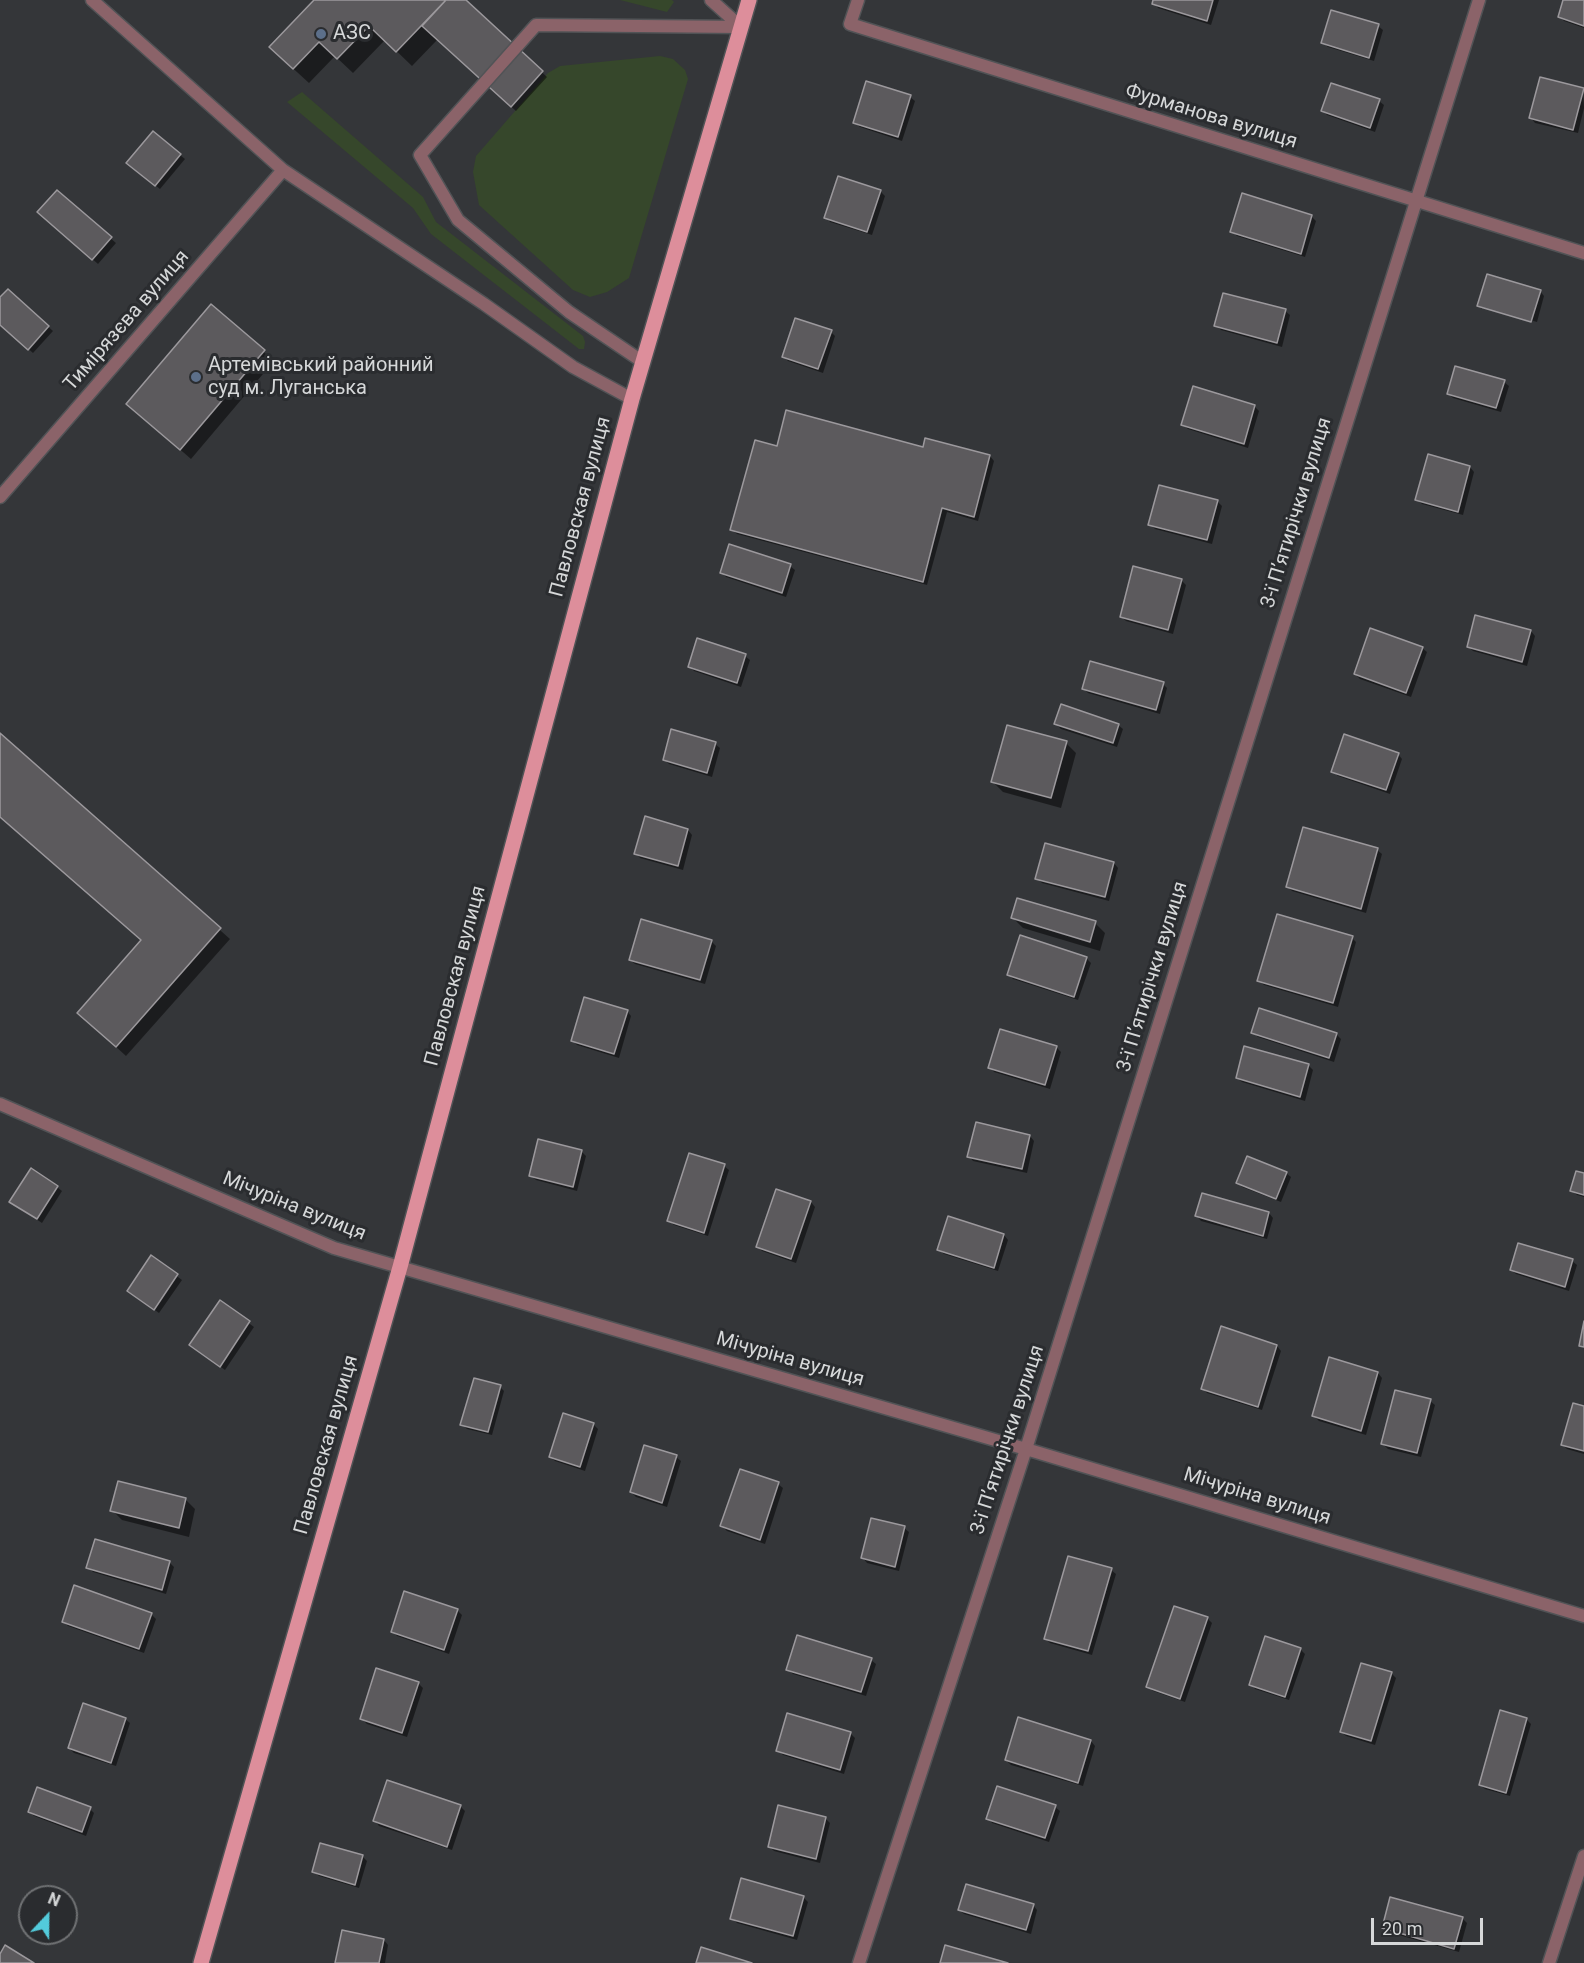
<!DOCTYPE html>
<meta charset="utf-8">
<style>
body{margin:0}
#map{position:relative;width:1584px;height:1963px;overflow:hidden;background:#343639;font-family:Roboto,sans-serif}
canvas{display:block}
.north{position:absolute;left:18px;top:1885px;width:60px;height:60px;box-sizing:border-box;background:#2a2c2f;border:2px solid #6f7173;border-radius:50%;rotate:22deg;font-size:16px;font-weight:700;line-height:24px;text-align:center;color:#d6d8d9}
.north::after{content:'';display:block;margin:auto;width:21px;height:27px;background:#53cbdb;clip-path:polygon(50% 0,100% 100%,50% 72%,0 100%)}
.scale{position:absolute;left:1371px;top:1918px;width:112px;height:27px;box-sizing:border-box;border:3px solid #d6d8d9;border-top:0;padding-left:8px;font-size:18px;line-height:21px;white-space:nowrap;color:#d6d8d9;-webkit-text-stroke:4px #2a2c2f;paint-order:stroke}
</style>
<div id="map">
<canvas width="1584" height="1963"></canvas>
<div class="north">N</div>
<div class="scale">20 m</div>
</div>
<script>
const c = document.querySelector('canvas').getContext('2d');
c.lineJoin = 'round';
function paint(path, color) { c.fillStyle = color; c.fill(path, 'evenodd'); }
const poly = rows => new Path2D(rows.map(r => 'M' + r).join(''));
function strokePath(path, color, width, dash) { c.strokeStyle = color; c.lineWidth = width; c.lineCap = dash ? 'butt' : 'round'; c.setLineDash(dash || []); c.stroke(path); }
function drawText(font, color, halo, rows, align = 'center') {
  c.font = font + ' Roboto,sans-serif'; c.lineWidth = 6; c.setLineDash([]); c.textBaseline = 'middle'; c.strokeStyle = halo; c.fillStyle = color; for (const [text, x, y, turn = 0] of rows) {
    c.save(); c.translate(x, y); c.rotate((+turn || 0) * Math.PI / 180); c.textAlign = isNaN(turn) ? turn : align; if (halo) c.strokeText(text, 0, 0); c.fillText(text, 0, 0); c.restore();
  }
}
const green = poly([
 [620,0,672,0,674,2,667,12],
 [660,56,673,59,685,70,688,79,629,278,607,292,590,297,573,290,479,205,473,172,476,156,548,73,560,66],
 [302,92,423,197,436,222,583,336,585,342,584,349,579,349,431,234,413,208,287,102]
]);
const shadow = poly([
 [316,0,464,0,547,77,516,111,438,39,412,66,385,40,353,73,335,56,309,83,286,62],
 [1155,0,1219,0,1211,25,1158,8,1154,3],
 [1565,0,1584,0,1584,28,1564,21,1560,17],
 [1378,26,1383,30,1374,61,1328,47,1323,43],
 [1583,89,1584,108,1578,133,1535,123,1531,118],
 [910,97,915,101,902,141,860,127,855,123],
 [1379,101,1384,105,1375,132,1327,115,1323,111],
 [180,155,185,159,160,189,133,168],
 [880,191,885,196,872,235,830,222,826,217],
 [57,192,116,243,98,264,44,216],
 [1311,216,1316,221,1305,257,1237,236,1232,231],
 [8,291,53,331,33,353,0,324,0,299],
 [1540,291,1544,296,1537,322,1482,306,1482,309,1479,306],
 [211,306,274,361,191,459,128,404],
 [1285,311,1290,315,1282,347,1221,330,1216,325],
 [831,332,835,336,823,373,788,361,783,356],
 [1504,382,1509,386,1501,412,1453,398,1448,393],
 [1194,388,1255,407,1259,411,1248,448,1188,429,1183,425],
 [778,448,990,456,994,461,978,521,947,512,927,585,737,534,732,530],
 [1470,467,1474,472,1463,515,1422,504,1417,500],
 [1217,501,1222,506,1212,544,1155,529,1150,524],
 [790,566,795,570,786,597,726,577,722,573],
 [1181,580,1186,585,1173,634,1126,621,1121,616],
 [1531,631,1535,636,1527,666,1473,651,1468,646],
 [1422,648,1427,652,1411,697,1360,679,1355,674],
 [745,656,750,660,741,687,694,671,690,667],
 [1163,684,1167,688,1160,714,1088,693,1084,689],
 [1056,724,1118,725,1123,729,1117,747,1061,729],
 [0,735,230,939,126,1056,79,1013,142,941,0,816],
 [1066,743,1076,753,1061,808,1003,792,993,782],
 [715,744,720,748,712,777,669,764,664,759],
 [1398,754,1402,759,1390,794,1338,776,1333,771],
 [688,830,692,835,683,870,640,858,636,853],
 [1377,850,1382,854,1366,913,1292,891,1288,887],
 [1114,863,1118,868,1109,901,1042,883,1037,878],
 [1013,918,1095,923,1105,933,1100,951,1023,928],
 [1352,938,1356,942,1338,1007,1264,985,1259,981],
 [711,941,716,946,705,984,635,964,630,960],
 [1086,958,1091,963,1078,1000,1013,979,1008,974],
 [627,1011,631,1016,619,1058,577,1045,572,1040],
 [1253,1032,1336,1034,1341,1039,1334,1062,1258,1037],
 [1056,1047,1061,1052,1050,1089,994,1072,990,1067],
 [1245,1048,1309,1066,1313,1070,1305,1101,1242,1082,1237,1078],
 [1030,1136,1034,1141,1027,1173,973,1161,969,1156],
 [581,1151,586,1156,577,1191,536,1180,531,1176],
 [724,1166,729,1170,708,1236,674,1225,669,1221],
 [1286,1173,1291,1177,1281,1202,1242,1187,1238,1183],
 [1584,1175,1584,1197,1577,1195,1572,1191],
 [57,1187,62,1191,42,1223,11,1202],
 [811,1202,815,1207,796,1263,762,1251,758,1247],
 [1269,1213,1273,1218,1267,1239,1201,1221,1197,1216],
 [1004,1235,1008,1240,998,1271,944,1254,939,1250],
 [152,1258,182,1280,159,1313,129,1291],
 [1572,1261,1577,1265,1569,1291,1516,1274,1511,1270],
 [220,1302,254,1327,225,1370,191,1345],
 [1277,1346,1281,1351,1262,1410,1207,1393,1203,1389],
 [1330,1359,1378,1373,1382,1378,1366,1435,1319,1421,1314,1416],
 [500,1387,504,1391,492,1435,467,1429,462,1424],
 [1430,1401,1435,1405,1421,1457,1388,1449,1383,1444],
 [1584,1408,1584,1454,1567,1449,1563,1445],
 [593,1424,598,1429,585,1471,555,1461,550,1457],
 [676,1457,681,1461,667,1507,636,1497,631,1492],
 [741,1471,778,1484,783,1488,765,1544,727,1531,722,1526],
 [185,1499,195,1509,189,1537,122,1520,112,1510],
 [904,1528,909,1532,899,1571,867,1563,863,1558],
 [169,1562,174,1567,166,1594,93,1572,88,1567],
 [1111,1570,1116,1574,1092,1655,1050,1643,1046,1639],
 [1175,1607,1208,1619,1212,1623,1185,1702,1153,1691,1148,1687],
 [457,1610,462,1615,449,1654,397,1636,393,1632],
 [151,1614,156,1619,144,1653,68,1626,63,1621],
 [1300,1649,1305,1654,1289,1700,1255,1689,1251,1684],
 [871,1660,876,1664,866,1696,793,1674,788,1670],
 [1391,1673,1396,1678,1375,1745,1346,1736,1341,1732],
 [418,1683,423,1688,407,1737,367,1724,362,1719],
 [125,1719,130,1723,116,1766,74,1753,69,1748],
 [1526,1719,1531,1724,1510,1796,1485,1789,1480,1785],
 [850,1733,855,1738,844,1774,783,1755,778,1750],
 [1091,1741,1095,1746,1083,1786,1011,1765,1006,1760],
 [460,1806,465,1811,452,1850,379,1826,375,1821],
 [1055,1807,1060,1811,1049,1842,992,1823,988,1818],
 [90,1809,94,1813,86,1836,34,1816,29,1811],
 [825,1818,830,1823,820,1863,774,1851,770,1847],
 [362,1856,367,1861,359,1888,319,1876,314,1872],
 [803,1897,808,1902,797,1940,737,1923,732,1918],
 [1033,1905,1037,1910,1031,1934,964,1914,959,1910],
 [1462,1918,1467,1923,1459,1952,1388,1932,1383,1928],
 [384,1940,388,1945,385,1963,337,1963]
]);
const building = poly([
 [314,0,446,0,396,52,369,26,337,59,319,42,293,69,269,47,314,0],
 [446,0,466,0,543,71,511,107,422,26,446,0],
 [1153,0,1213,0,1207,21,1152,4,1153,0],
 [1563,0,1584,0,1584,26,1558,17,1563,0],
 [1331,10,1379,24,1369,58,1321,43,1331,10],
 [1540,77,1584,88,1573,130,1529,118,1540,77],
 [866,81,911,95,898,137,853,123,866,81],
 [1331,83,1380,99,1370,128,1321,111,1331,83],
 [153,131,181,154,155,186,126,163,153,131],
 [838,176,881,190,867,232,824,218,838,176],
 [57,190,112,237,92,260,37,212,57,190],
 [1242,193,1312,215,1301,254,1230,232,1242,193],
 [1487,274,1541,290,1531,322,1477,306,1487,274],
 [8,289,49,326,28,350,0,325,0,297,8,289],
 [1223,293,1286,309,1277,343,1214,326,1223,293],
 [211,304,265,350,180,450,126,404,211,304],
 [795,318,832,330,818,369,782,357,795,318],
 [1455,366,1505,380,1496,408,1447,394,1455,366],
 [1193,386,1255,405,1244,444,1181,425,1193,386],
 [786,410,923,447,925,438,990,455,974,517,942,508,923,582,730,530,755,440,777,446,786,410],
 [1428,454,1470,466,1458,512,1415,500,1428,454],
 [1159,485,1218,500,1207,540,1148,525,1159,485],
 [729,544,791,564,782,593,720,573,729,544],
 [1133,566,1182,579,1168,630,1120,617,1133,566],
 [1475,615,1531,630,1522,662,1467,647,1475,615],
 [1370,628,1423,647,1406,693,1354,674,1370,628],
 [697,638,746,654,737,683,688,667,697,638],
 [1090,661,1164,682,1156,710,1082,689,1090,661],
 [1061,704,1119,724,1113,743,1054,724,1061,704],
 [1007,725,1067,741,1051,798,991,782,1007,725],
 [671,729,716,742,707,773,663,760,671,729],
 [0,733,221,928,116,1047,77,1013,141,940,0,817,0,733],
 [1344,734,1399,753,1386,790,1331,772,1344,734],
 [645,816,688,829,678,866,634,854,645,816],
 [1303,827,1378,848,1361,909,1286,887,1303,827],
 [1045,843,1114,862,1105,897,1035,879,1045,843],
 [1017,898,1096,921,1090,942,1011,918,1017,898],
 [1277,914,1353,936,1333,1003,1257,981,1277,914],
 [641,919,712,940,700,980,629,960,641,919],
 [1020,935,1087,957,1074,997,1007,975,1020,935],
 [584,997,628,1010,614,1054,571,1041,584,997],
 [1259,1008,1337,1033,1329,1058,1251,1033,1259,1008],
 [1000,1029,1057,1046,1045,1085,988,1068,1000,1029],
 [1244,1046,1309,1064,1300,1097,1236,1078,1244,1046],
 [976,1122,1030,1135,1022,1169,967,1157,976,1122],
 [538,1139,582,1150,573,1187,529,1176,538,1139],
 [689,1153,725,1164,704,1233,667,1221,689,1153],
 [1247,1156,1287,1172,1276,1199,1236,1183,1247,1156],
 [31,1168,58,1186,37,1219,9,1202,31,1168],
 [1576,1171,1584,1173,1584,1195,1570,1191,1576,1171],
 [776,1189,811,1201,791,1259,756,1247,776,1189],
 [1202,1193,1269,1212,1263,1236,1195,1216,1202,1193],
 [948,1216,1004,1234,994,1268,937,1250,948,1216],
 [1518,1243,1573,1259,1565,1287,1510,1270,1518,1243],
 [151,1255,178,1274,154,1310,127,1291,151,1255],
 [220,1300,250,1321,220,1367,189,1345,220,1300],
 [1584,1321,1584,1347,1579,1346,1584,1321],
 [1221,1326,1277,1345,1258,1407,1201,1389,1221,1326],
 [1329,1357,1378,1372,1361,1431,1312,1416,1329,1357],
 [474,1378,501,1385,488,1432,460,1425,474,1378],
 [1395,1390,1431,1399,1417,1453,1381,1444,1395,1390],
 [1573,1403,1584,1406,1584,1451,1561,1445,1573,1403],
 [563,1413,594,1423,580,1467,549,1457,563,1413],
 [644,1445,677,1455,662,1503,630,1492,644,1445],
 [740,1469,779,1482,760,1540,720,1526,740,1469],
 [118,1481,186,1498,179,1528,110,1511,118,1481],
 [871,1518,905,1526,895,1567,861,1558,871,1518],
 [95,1539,170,1561,162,1590,86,1568,95,1539],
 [1068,1556,1112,1568,1088,1651,1044,1639,1068,1556],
 [74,1585,152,1613,139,1649,62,1622,74,1585],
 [404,1591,458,1609,444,1650,391,1632,404,1591],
 [1174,1606,1208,1617,1180,1699,1146,1687,1174,1606],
 [797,1635,872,1658,861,1692,786,1670,797,1635],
 [1265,1636,1301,1648,1285,1697,1249,1685,1265,1636],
 [1361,1663,1392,1672,1371,1741,1340,1732,1361,1663],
 [376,1668,419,1682,402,1733,360,1719,376,1668],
 [83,1703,126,1718,111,1763,68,1748,83,1703],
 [1500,1710,1527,1718,1506,1793,1479,1785,1500,1710],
 [787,1713,851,1732,840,1770,776,1751,787,1713],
 [1018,1717,1091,1740,1078,1783,1005,1760,1018,1717],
 [387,1780,461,1805,447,1847,373,1821,387,1780],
 [997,1786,1056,1805,1045,1838,986,1819,997,1786],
 [37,1787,91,1807,82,1832,28,1812,37,1787],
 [778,1805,826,1817,816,1859,768,1847,778,1805],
 [320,1843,363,1855,355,1885,312,1872,320,1843],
 [741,1878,804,1896,793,1936,730,1919,741,1878],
 [966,1884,1034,1904,1026,1930,958,1910,966,1884],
 [1390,1897,1463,1917,1454,1949,1382,1928,1390,1897],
 [342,1930,384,1939,379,1963,335,1963,342,1930],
 [5,1945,34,1963,0,1963,0,1954,5,1945],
 [945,1945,1008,1963,940,1963,945,1945],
 [701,1947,752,1963,696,1963,701,1947]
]);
const service = poly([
 [711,0,741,27],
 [643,362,569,312,458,220,420,155,536,25,741,27]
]);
const minor = poly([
 [92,0,283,170,484,304,573,367,632,399],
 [858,0,850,24,1584,253],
 [0,497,283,170],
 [0,1104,334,1248,1026,1449,1584,1616],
 [859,1963,1026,1449,1479,0],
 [1549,1963,1584,1856]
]);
const primary = poly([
 [201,1963,400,1267,632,399,749,0]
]);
const markers = [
 [321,34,6,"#5c6f8a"],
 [196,377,6,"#5c6f8a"]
];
const poiNames = [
 ["АЗС",333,34],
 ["Артемівський районний",208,366],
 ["суд м. Луганська",208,389]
];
const streetNames = [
 ["Фурманова вулиця",1211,117,17],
 ["Тимірязєва вулиця",127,321,-49],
 ["Павловская вулиця",581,507,-75],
 ["3-ї П’ятирічки вулиця",1297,513,-73],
 ["Павловская вулиця",456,976,-75],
 ["3-ї П’ятирічки вулиця",1153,977,-73],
 ["Мічуріна вулиця",294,1207,22],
 ["Мічуріна вулиця",790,1360,16],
 ["3-ї П’ятирічки вулиця",1008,1440,-72],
 ["Павловская вулиця",327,1445,-74],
 ["Мічуріна вулиця",1257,1497,17]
];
paint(green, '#36472b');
paint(shadow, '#0007');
paint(building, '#5c5a5d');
strokePath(building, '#9c999d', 1.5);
strokePath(service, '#515356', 15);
strokePath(minor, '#515356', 15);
strokePath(primary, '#515356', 18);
strokePath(service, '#8b6369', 12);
strokePath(minor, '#8b6369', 12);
strokePath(primary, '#dd8e9b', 15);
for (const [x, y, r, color] of markers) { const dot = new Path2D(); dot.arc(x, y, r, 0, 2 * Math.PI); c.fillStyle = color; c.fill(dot); strokePath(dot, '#2a2c2f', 2); }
drawText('20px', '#d6d8d9', '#2a2c2f', poiNames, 'left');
drawText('20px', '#d6d8d9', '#2a2c2f', streetNames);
</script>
